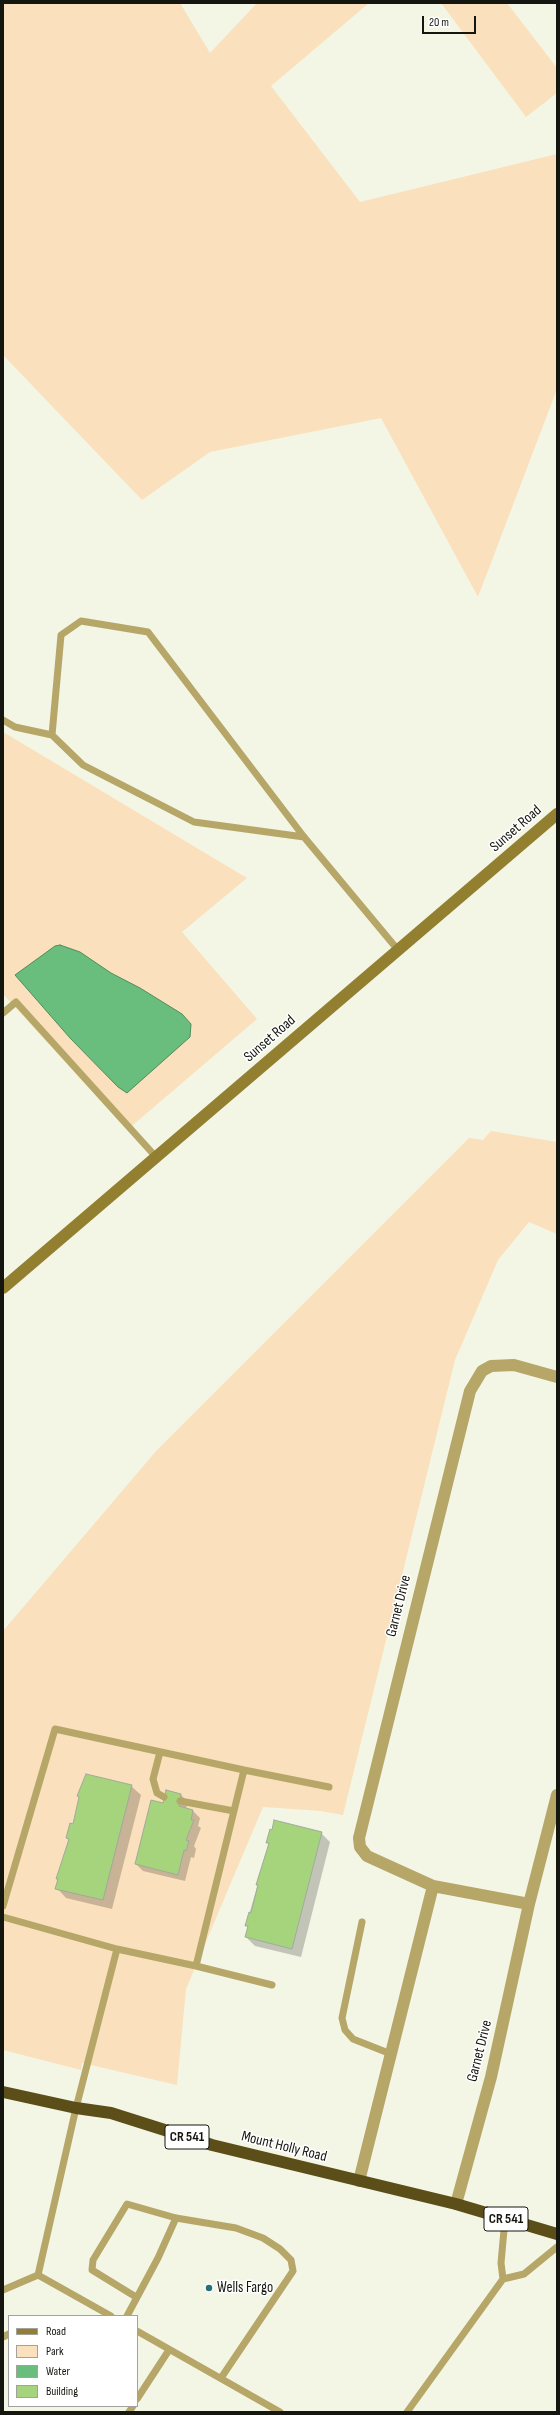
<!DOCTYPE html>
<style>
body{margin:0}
#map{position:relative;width:560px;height:2415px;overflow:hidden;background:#f3f6e5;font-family:"Sofia Sans Condensed",sans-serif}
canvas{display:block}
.frame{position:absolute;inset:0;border:4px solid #161610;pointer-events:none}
.legend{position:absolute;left:8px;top:2315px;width:130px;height:92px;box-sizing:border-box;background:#fff;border:1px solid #a2a29f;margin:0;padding:5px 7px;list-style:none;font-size:12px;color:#161610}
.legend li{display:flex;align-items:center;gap:8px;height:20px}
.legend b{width:20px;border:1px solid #a2a29f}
.scale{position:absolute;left:422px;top:16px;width:54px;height:18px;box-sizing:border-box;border:2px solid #161610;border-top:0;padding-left:5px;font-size:12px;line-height:14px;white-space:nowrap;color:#161610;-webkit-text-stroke:3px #fff;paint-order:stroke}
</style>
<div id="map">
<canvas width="560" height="2415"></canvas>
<div class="frame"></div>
<ul class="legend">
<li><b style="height:5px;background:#937f30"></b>Road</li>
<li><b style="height:11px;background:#fae0bc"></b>Park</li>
<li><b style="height:11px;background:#69be7e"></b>Water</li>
<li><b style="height:11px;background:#a5d47d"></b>Building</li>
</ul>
<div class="scale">20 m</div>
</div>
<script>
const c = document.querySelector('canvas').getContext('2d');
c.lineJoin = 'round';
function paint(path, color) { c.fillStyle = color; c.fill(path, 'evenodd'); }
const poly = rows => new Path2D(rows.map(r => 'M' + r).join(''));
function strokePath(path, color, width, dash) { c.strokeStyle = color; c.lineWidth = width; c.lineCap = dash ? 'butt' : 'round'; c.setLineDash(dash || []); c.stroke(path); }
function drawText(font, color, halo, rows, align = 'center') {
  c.font = font + ' "Sofia Sans Condensed",sans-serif'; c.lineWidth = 3; c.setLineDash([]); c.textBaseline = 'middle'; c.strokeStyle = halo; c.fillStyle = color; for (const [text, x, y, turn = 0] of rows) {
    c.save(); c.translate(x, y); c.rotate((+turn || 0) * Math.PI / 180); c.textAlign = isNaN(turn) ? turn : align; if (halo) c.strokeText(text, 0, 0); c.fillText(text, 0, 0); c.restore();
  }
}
const green = poly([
 [3,3,180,3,210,53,257,3,369,3,271,86,360,202,557,154,557,389,478,597,381,418,210,452,142,500,3,355],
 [441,3,507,3,557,68,557,93,526,117],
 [3,732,247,878,182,932,257,1019,127,1130,3,994],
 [491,1131,557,1142,557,1234,529,1222,498,1260,455,1360,343,1815,321,1811,263,1807,186,1989,177,2085,82,2063,81,2070,3,2050,3,1631,157,1450,469,1138,483,1140]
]);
const water = poly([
 [60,945,80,952,111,973,140,988,182,1014,191,1024,190,1037,127,1093,118,1087,70,1038,15,975,55,946,60,945]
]);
const shadow = poly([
 [131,1786,141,1795,112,1909,66,1898,57,1888,69,1840,67,1838,73,1825],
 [167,1791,181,1795,188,1802,186,1809,193,1811,200,1818,198,1826,201,1828,194,1846,196,1849,194,1858,191,1857,185,1881,143,1871,136,1864,164,1804],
 [321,1833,330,1842,301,1957,255,1946,246,1937,249,1928,246,1925,269,1845,267,1842]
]);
const building = poly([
 [86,1774,132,1785,103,1900,55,1889,58,1879,56,1879,69,1839,66,1838,70,1823,73,1824,79,1797,77,1796,86,1774],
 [166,1790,181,1794,179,1806,193,1810,191,1820,194,1820,186,1840,189,1841,186,1851,184,1850,178,1875,135,1864,151,1800,163,1803,166,1790],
 [274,1820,322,1832,292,1949,245,1937,248,1926,245,1926,249,1912,251,1913,258,1885,256,1885,269,1843,266,1843,270,1829,272,1830,274,1820]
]);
const lane = poly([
 [3,720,15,727,52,735],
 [304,837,194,822,83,765,52,735,61,635,81,621,148,632,304,837,398,950],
 [3,1013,16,1002,156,1157],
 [160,1752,153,1779,157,1793,164,1797],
 [244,1770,329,1787],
 [180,1801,234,1811],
 [3,1906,55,1729,244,1770,196,1966,117,1949,3,1917],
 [362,1922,342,2018,345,2030,353,2039,391,2054],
 [196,1966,272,1985],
 [503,2279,501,2263,505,2219],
 [3,2290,38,2275],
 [136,2297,92,2270,93,2260,127,2204,176,2218,236,2228,263,2238,280,2249,291,2260,293,2271,221,2378],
 [111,2316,38,2275,76,2108,117,1949],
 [127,2316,158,2258,176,2218],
 [137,2331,280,2412],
 [3,2337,9,2334],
 [137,2399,169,2350],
 [129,2412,133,2406],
 [407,2412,503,2279,524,2274,557,2247]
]);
const street = poly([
 [529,1904,433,1886,367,1856,360,1847,359,1838,470,1391,482,1371,491,1366,514,1365,557,1377],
 [359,2181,433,1886],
 [456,2204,491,2077,529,1904,557,1795]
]);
const secondary = poly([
 [3,1288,557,814]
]);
const highway = poly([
 [3,2092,76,2108,111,2113,212,2145,456,2204,557,2234]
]);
const markers = [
 [209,2288,4,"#267078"]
];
const shields = [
 [187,2137,44],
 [506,2219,44]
];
const shieldNames = [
 ["CR 541",187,2137],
 ["CR 541",506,2219]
];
const streetNames = [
 ["Sunset Road",516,829,-41],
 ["Sunset Road",270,1039,-41],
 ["Garnet Drive",399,1606,-76],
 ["Garnet Drive",480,2051,-76],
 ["Mount Holly Road",284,2147,14]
];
const poiNames = [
 ["Wells Fargo",217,2288]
];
paint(green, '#fae0bc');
paint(water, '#69be7e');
strokePath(water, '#508c5d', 1);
paint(shadow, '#0003');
paint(building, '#a5d47d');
strokePath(building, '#a1aa9b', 1);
strokePath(lane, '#b6a668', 7);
strokePath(street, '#b6a668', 12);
strokePath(secondary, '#937f30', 12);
strokePath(highway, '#5c4e18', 12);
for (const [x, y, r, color] of markers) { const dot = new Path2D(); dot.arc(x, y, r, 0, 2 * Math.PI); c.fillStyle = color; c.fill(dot); strokePath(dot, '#fff', 1.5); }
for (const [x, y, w] of shields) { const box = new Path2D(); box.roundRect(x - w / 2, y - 12, w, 24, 3); c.fillStyle = '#fff'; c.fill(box); strokePath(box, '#161610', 1); }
drawText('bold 14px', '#161610', null, shieldNames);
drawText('15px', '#161610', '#fff', streetNames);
drawText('15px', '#161610', '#fff', poiNames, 'left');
</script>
